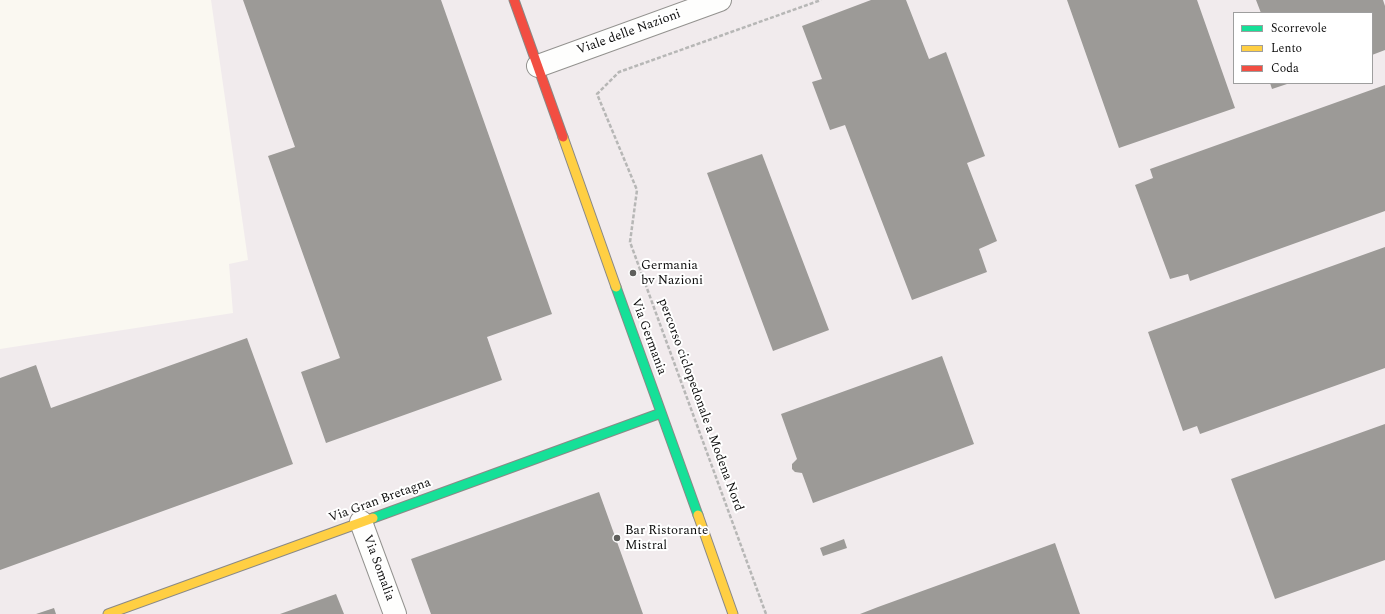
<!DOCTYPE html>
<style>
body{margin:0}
#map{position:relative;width:1385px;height:614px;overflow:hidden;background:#faf8f1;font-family:Spectral,serif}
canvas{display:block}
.legend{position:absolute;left:1233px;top:12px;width:140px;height:72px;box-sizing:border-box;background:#fff;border:1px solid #9e9e9e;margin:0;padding:5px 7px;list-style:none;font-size:12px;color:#0c0c0c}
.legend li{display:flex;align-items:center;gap:8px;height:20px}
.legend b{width:20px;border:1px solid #9e9e9e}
</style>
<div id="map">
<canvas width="1385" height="614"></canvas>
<ul class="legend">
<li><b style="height:5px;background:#16e098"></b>Scorrevole</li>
<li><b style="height:5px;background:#ffcf43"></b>Lento</li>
<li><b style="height:5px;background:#f24e42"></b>Coda</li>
</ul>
</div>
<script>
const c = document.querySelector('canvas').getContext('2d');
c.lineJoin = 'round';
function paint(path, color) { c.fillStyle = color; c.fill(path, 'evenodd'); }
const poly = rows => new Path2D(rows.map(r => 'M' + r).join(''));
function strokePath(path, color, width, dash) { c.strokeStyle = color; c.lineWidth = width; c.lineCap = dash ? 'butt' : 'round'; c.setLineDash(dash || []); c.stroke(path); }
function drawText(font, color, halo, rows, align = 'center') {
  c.font = font + ' Spectral,serif'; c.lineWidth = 4; c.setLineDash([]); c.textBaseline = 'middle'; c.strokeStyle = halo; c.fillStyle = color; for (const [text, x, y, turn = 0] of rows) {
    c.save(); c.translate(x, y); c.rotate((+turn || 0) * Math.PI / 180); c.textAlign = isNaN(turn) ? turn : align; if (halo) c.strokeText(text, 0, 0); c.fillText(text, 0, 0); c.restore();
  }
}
const industrial = poly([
 [211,0,1385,0,1385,614,0,614,0,349,233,313,229,264,248,260],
 [1234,13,1372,13,1372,83,1234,83]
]);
const building = poly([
 [243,0,441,0,552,314,487,337,502,380,326,443,301,372,340,358,268,156,295,147],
 [871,0,906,0,929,59,946,52,985,156,967,163,997,241,979,249,987,272,912,300,845,125,830,130,812,82,822,79,802,26],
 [1067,0,1197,0,1235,108,1119,148],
 [1256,0,1383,0,1385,6,1385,50,1372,55,1372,13,1261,13],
 [1270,83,1290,83,1272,89],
 [1385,85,1385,211,1190,281,1188,274,1170,279,1135,185,1153,178,1150,169],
 [762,154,829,330,773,351,707,173],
 [1385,247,1385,368,1200,434,1197,426,1183,431,1148,332],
 [247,338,293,464,0,570,0,378,36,365,51,408],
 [942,356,974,444,813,503,802,473,795,472,792,469,792,464,797,459,781,414],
 [1385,424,1385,560,1275,599,1231,479],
 [599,492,643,614,431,614,411,559],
 [844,539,847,548,823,556,820,548],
 [1055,543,1080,614,860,614,878,607],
 [336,594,344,614,280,614],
 [54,608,56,614,36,614]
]);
const path = poly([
 [766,614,630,242,637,190,597,94,619,72,821,0]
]);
const street = poly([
 [538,66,720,0],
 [361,522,395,614]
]);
const fast = poly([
 [616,287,698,515],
 [373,518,661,413]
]);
const slow = poly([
 [563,137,616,287],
 [698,515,733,614],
 [108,614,373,518]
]);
const jam = poly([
 [514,0,563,137]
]);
const markers = [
 [633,273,4,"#5f5f5c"],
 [617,538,4,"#5f5f5c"]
];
const streetNames = [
 ["Viale delle Nazioni",629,33,-20],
 ["Via Germania",648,337,70],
 ["percorso ciclopedonale a Modena Nord",700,405,70],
 ["Via Gran Bretagna",380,501,-20],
 ["Via Somalia",378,568,70]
];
const poiNames = [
 ["Germania",641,266],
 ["bv Nazioni",641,281],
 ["Bar Ristorante",625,531],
 ["Mistral",625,546]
];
paint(industrial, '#f1ebed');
paint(building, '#9c9a97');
strokePath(street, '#93928f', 24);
strokePath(fast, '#8a8986', 11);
strokePath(slow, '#8a8986', 11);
strokePath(jam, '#8a8986', 11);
strokePath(path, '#b7b7b6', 2.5, [4, 2]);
strokePath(street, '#fefefd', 22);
strokePath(fast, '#16e098', 9);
strokePath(slow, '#ffcf43', 9);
strokePath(jam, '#f24e42', 9);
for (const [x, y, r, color] of markers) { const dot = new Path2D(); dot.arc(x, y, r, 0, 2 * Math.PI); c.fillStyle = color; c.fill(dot); strokePath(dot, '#fff', 1.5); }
drawText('13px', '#0c0c0c', '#fff', streetNames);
drawText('13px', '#0c0c0c', '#fff', poiNames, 'left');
</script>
